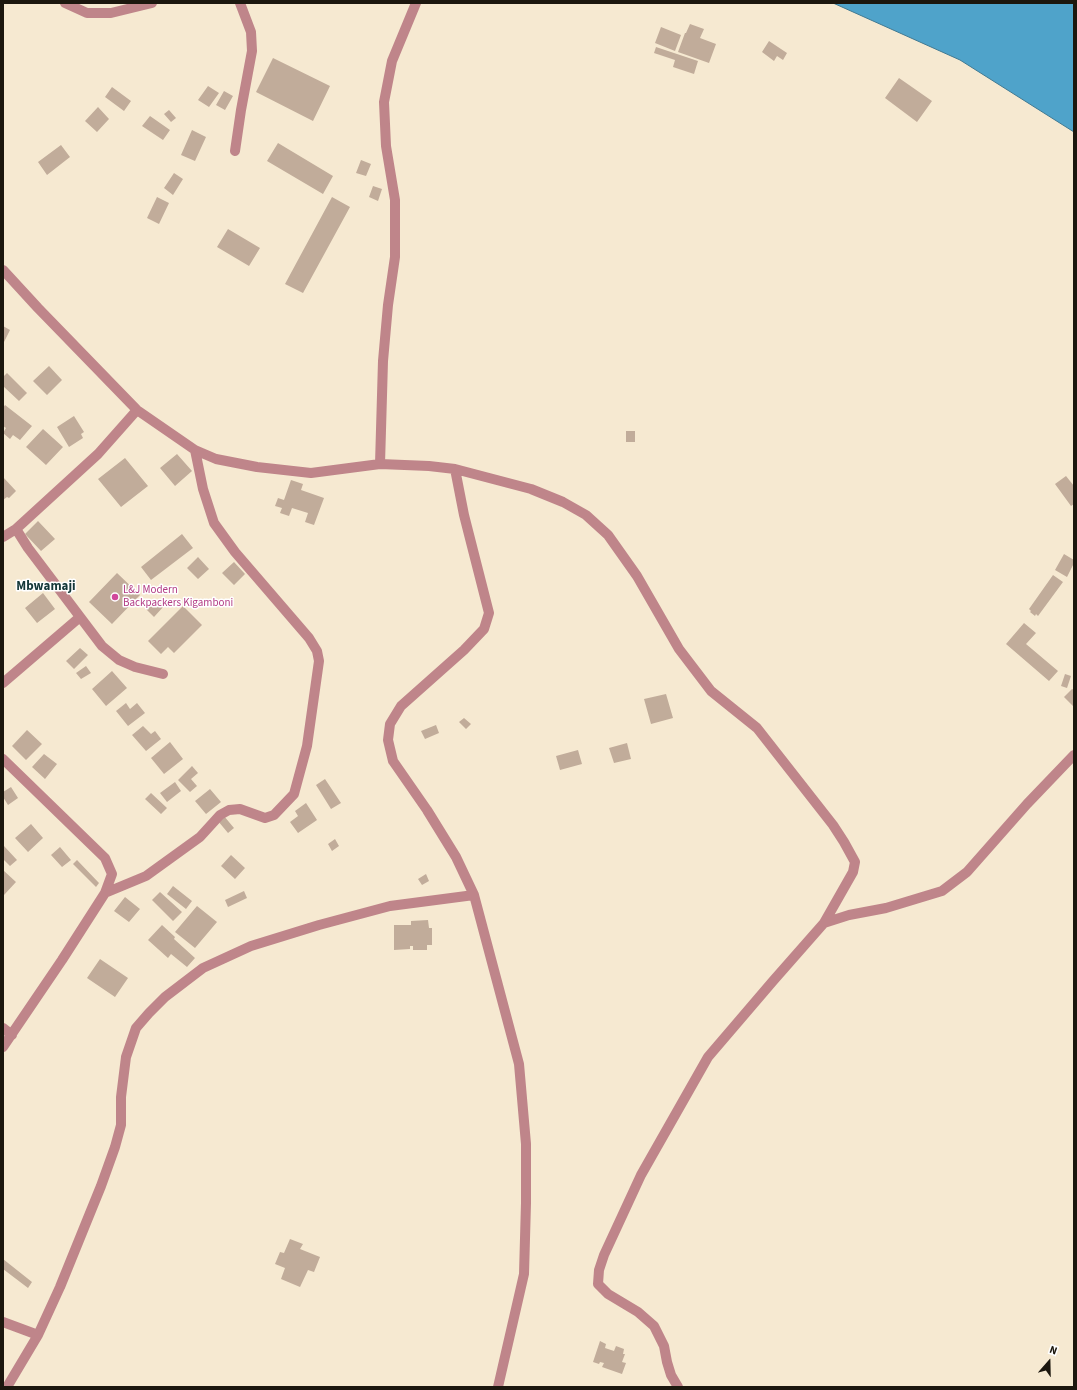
<!DOCTYPE html>
<style>
body{margin:0}
#map{position:relative;width:1077px;height:1390px;overflow:hidden;background:#f6e9d1;font-family:"Source Sans 3",sans-serif}
canvas{display:block}
.frame{position:absolute;inset:0;border:4px solid #1c170e;pointer-events:none}
.north{position:absolute;left:1029px;top:1342px;width:40px;height:40px;-webkit-text-stroke:3px #fff;paint-order:stroke;rotate:20deg;font-size:11px;font-weight:700;line-height:16px;text-align:center;color:#1c170e}
.north::after{content:'';display:block;margin:auto;width:14px;height:18px;background:#1c170e;clip-path:polygon(50% 0,100% 100%,50% 72%,0 100%)}
</style>
<div id="map">
<canvas width="1077" height="1390"></canvas>
<div class="frame"></div>
<div class="north">N</div>
</div>
<script>
const c = document.querySelector('canvas').getContext('2d');
c.lineJoin = 'round';
function paint(path, color) { c.fillStyle = color; c.fill(path, 'evenodd'); }
const poly = rows => new Path2D(rows.map(r => 'M' + r).join(''));
function strokePath(path, color, width, dash) { c.strokeStyle = color; c.lineWidth = width; c.lineCap = dash ? 'butt' : 'round'; c.setLineDash(dash || []); c.stroke(path); }
function drawText(font, color, halo, rows, align = 'center') {
  c.font = font + ' "Source Sans 3",sans-serif'; c.lineWidth = 3; c.setLineDash([]); c.textBaseline = 'middle'; c.strokeStyle = halo; c.fillStyle = color; for (const [text, x, y, turn = 0] of rows) {
    c.save(); c.translate(x, y); c.rotate((+turn || 0) * Math.PI / 180); c.textAlign = isNaN(turn) ? turn : align; if (halo) c.strokeText(text, 0, 0); c.fillText(text, 0, 0); c.restore();
  }
}
const water = poly([
 [833,3,1074,3,1074,132,960,60,833,3]
]);
const building = poly([
 [690,24,704,29,700,38,716,44,709,63,678,52,685,33,686,33],
 [661,27,681,35,675,51,655,43],
 [769,41,787,53,783,60,777,56,774,61,762,52],
 [656,47,698,61,694,74,673,67,675,60,654,53],
 [273,58,330,86,313,121,256,92],
 [899,78,932,101,917,122,885,98],
 [208,86,219,93,209,107,198,100],
 [112,87,131,101,124,111,105,97],
 [224,91,233,96,225,110,216,105],
 [98,107,109,119,97,132,85,121],
 [169,110,176,118,171,122,164,114],
 [150,116,170,130,163,140,142,126],
 [192,130,206,137,195,161,181,155],
 [278,143,333,176,323,194,267,161],
 [61,145,70,157,47,175,38,162],
 [361,160,371,164,366,176,356,173],
 [174,173,183,179,173,195,164,188],
 [373,186,382,189,378,201,369,197],
 [157,197,169,203,159,224,147,218],
 [332,197,350,207,303,293,285,284],
 [228,229,260,248,249,266,217,247],
 [3,326,10,330,3,344],
 [49,366,62,380,47,395,33,381],
 [7,373,27,393,19,401,3,386,3,377],
 [5,405,32,426,20,440,13,435,10,439,3,433,6,428,3,426,3,408],
 [74,416,84,432,81,434,83,438,69,447,57,427],
 [43,429,63,447,46,465,26,447],
 [626,431,635,431,635,442,626,442],
 [177,454,192,471,175,486,160,468],
 [125,458,148,486,121,507,98,479],
 [1066,476,1074,486,1074,504,1071,506,1055,484],
 [3,477,16,491,9,498,7,497,3,500],
 [291,480,303,484,301,490,324,498,314,525,305,522,308,513,292,508,289,516,280,513,282,508,275,506,278,498,284,500],
 [38,521,55,539,41,551,25,534],
 [182,534,193,548,151,580,141,567],
 [1064,554,1074,560,1074,563,1067,577,1055,570],
 [198,557,209,569,198,579,187,568],
 [234,562,245,574,234,585,222,573],
 [117,573,140,595,112,624,89,602],
 [1053,575,1063,582,1038,616,1036,614,1035,616,1030,612,1031,611,1029,609],
 [43,593,55,609,37,623,25,608],
 [155,599,164,606,154,617,146,609],
 [183,606,202,625,174,653,168,647,161,654,148,641],
 [1024,623,1036,633,1026,644,1058,671,1049,681,1006,644],
 [80,648,88,655,74,669,66,661],
 [86,666,91,673,81,679,76,673],
 [112,671,127,688,106,706,92,689],
 [1065,674,1071,676,1067,688,1061,686],
 [1072,689,1074,690,1074,707,1064,697],
 [666,694,673,718,651,724,644,699],
 [126,703,130,709,137,703,145,713,128,726,116,711],
 [464,718,471,724,466,729,459,722],
 [436,725,439,733,425,739,421,731],
 [143,726,151,734,155,731,161,739,146,751,132,735],
 [27,730,42,744,26,760,12,746],
 [170,742,183,759,164,774,151,758],
 [627,743,631,759,614,763,609,748],
 [578,750,582,764,560,770,556,756],
 [44,754,57,764,45,779,32,767],
 [192,766,198,773,191,779,197,786,190,792,178,780],
 [325,779,341,803,331,809,316,785],
 [175,782,181,791,167,802,160,793],
 [11,787,18,798,8,805,3,797,3,792],
 [210,789,221,802,206,814,195,801],
 [151,793,167,808,161,814,145,799],
 [306,803,317,820,298,833,290,822,298,816,295,811],
 [224,816,234,828,228,833,218,821],
 [31,824,43,838,28,852,15,838],
 [335,839,339,846,332,851,328,844],
 [4,846,17,860,10,866,3,859],
 [60,847,71,860,62,867,51,855],
 [231,855,245,868,235,879,221,866],
 [77,860,99,883,96,887,73,864],
 [3,870,16,882,4,895,3,894],
 [426,874,429,881,422,885,418,879],
 [173,886,192,901,186,909,167,894],
 [244,891,247,898,228,907,225,900],
 [160,892,182,912,173,921,152,900],
 [125,897,140,909,129,922,114,911],
 [197,906,217,922,195,948,175,932],
 [428,920,429,928,432,928,432,945,427,945,427,950,413,950,413,946,410,946,410,949,394,950,394,925,411,925,411,921],
 [162,925,175,937,174,939,195,958,187,967,171,954,168,958,148,940],
 [100,959,128,978,115,997,87,978],
 [290,1239,303,1244,300,1249,320,1257,314,1272,308,1270,300,1287,281,1279,285,1268,275,1264,280,1252,284,1253],
 [3,1259,32,1282,28,1288,3,1269],
 [600,1341,606,1344,605,1348,614,1351,616,1346,624,1349,623,1354,625,1354,622,1362,626,1363,622,1374,602,1367,604,1363,600,1362,599,1364,593,1362]
]);
const minor = poly([
 [65,3,87,13,111,13,152,3],
 [235,151,241,110,252,51,251,32,240,3],
 [3,270,38,308,137,410,195,450,216,459,257,467,311,473,380,464,429,466,455,469,531,489,563,502,586,515,608,535,637,576,679,649,711,691,757,728,833,825,844,842,855,862,853,872,824,923],
 [380,464,383,361,388,305,395,257,395,200,386,146,384,102,392,61,416,3],
 [455,469,464,515,489,613,484,629,464,650,401,706,390,724,388,740,393,761,427,810,456,857,474,895,519,1064,526,1144,526,1203,524,1274,498,1387],
 [16,529,28,548,102,646,119,660,135,667,163,674],
 [3,537,16,529,98,454,137,410],
 [3,683,80,617],
 [3,759,105,858,112,874,105,893,62,960,3,1047],
 [105,893,146,876,200,837,220,815,229,810,240,809,265,818,274,815,294,794,307,746,319,661,317,651,309,638,235,552,214,523,203,489,195,450],
 [3,1028,12,1035],
 [3,1322,38,1335],
 [7,1387,38,1335,60,1287,101,1186,115,1147,121,1125,121,1097,126,1057,136,1028,149,1013,165,997,203,968,251,946,319,925,390,906,474,895],
 [678,1387,671,1375,667,1362,664,1346,654,1326,638,1312,608,1294,598,1284,599,1270,604,1255,641,1175,708,1057,773,981,824,923,849,915,886,908,942,891,967,872,1027,804,1074,755]
]);
const markers = [
 [115,597,4,"#d1479c"]
];
const hotelNames = [
 ["L&J Modern",123,591],
 ["Backpackers Kigamboni",123,604]
];
const quarterNames = [
 ["Mbwamaji",46,587]
];
paint(water, '#4fa3ca');
strokePath(water, '#407992', 1);
paint(building, '#c1ac9a');
strokePath(minor, '#bf858a', 10);
for (const [x, y, r, color] of markers) { const dot = new Path2D(); dot.arc(x, y, r, 0, 2 * Math.PI); c.fillStyle = color; c.fill(dot); strokePath(dot, '#fff', 1.5); }
drawText('11px', '#b23c85', '#fff', hotelNames, 'left');
drawText('bold 13px', '#153839', '#fff', quarterNames);
</script>
